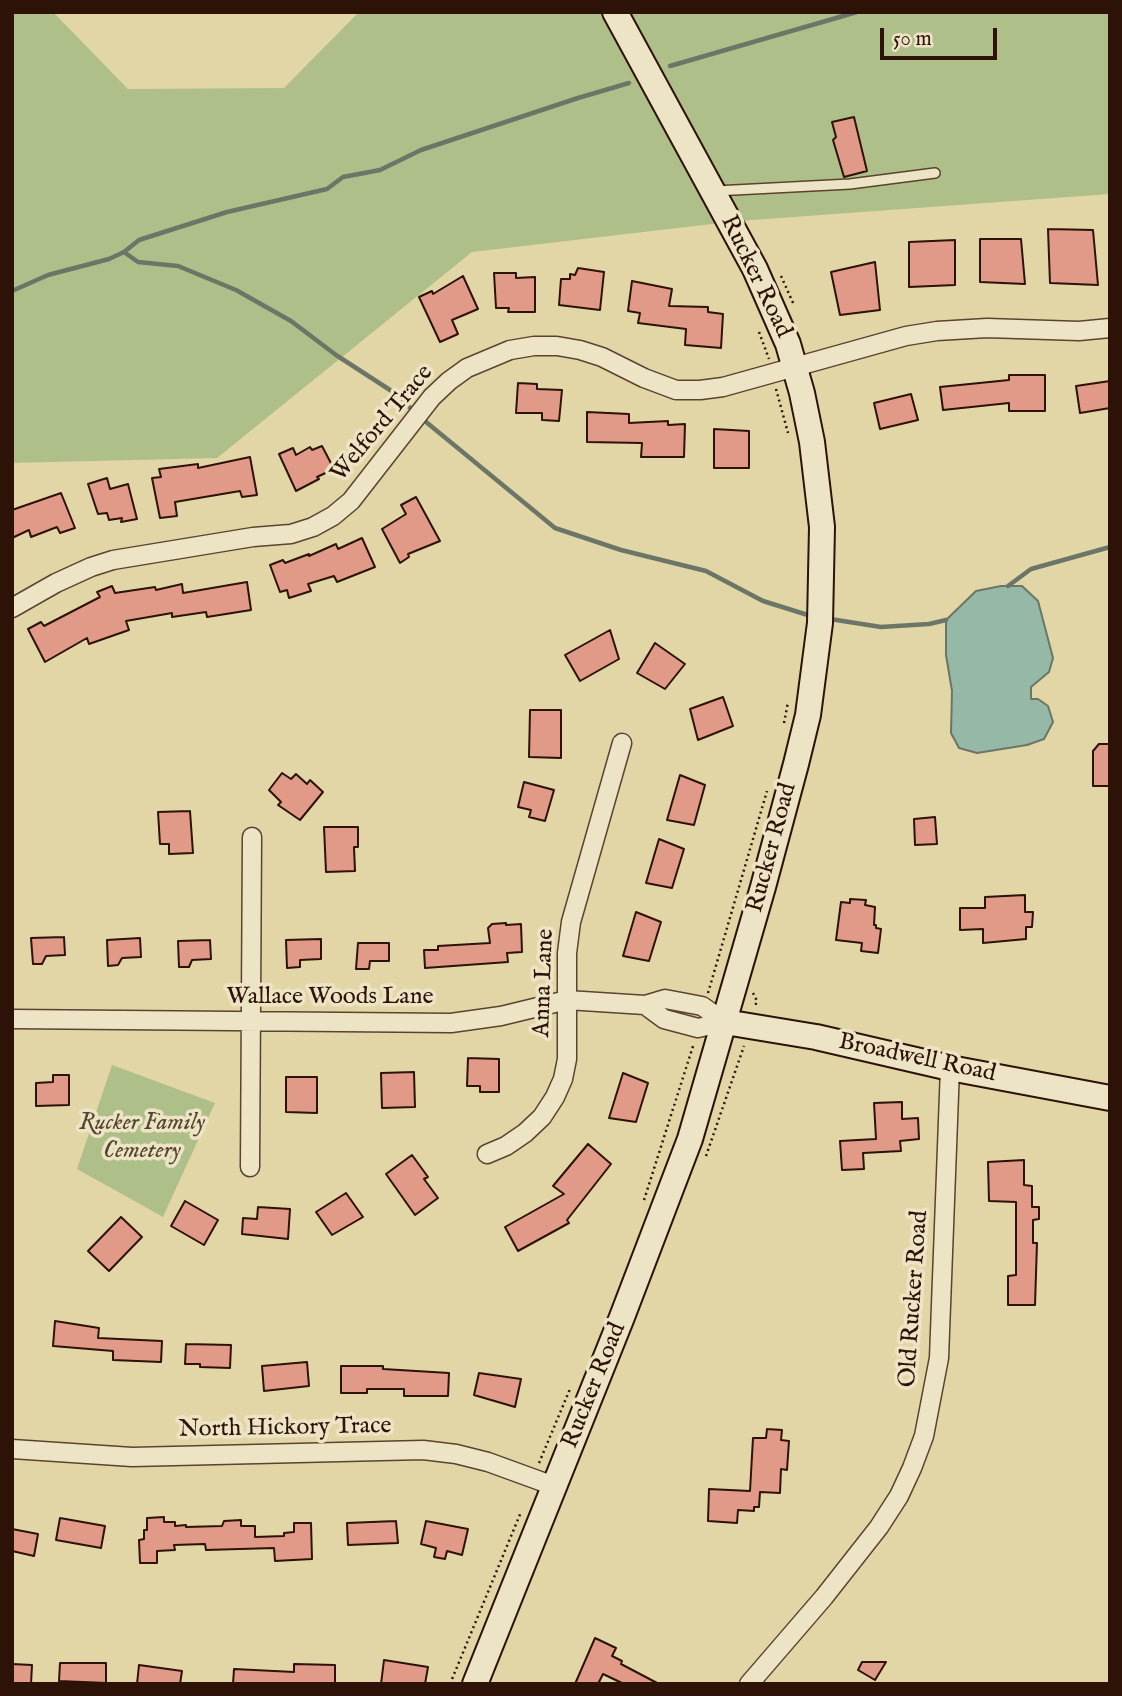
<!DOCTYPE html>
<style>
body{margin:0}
#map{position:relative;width:1122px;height:1696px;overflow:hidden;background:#e3d6a6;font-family:"IM FELL English",serif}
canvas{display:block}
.frame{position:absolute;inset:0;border:14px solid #2c1207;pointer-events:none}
.scale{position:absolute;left:880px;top:28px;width:117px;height:32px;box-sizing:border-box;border:4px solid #2c1207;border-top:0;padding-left:9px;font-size:21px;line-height:24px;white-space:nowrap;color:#2c1207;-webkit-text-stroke:5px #ede4c5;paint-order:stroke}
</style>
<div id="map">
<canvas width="1122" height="1696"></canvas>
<div class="frame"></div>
<div class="scale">50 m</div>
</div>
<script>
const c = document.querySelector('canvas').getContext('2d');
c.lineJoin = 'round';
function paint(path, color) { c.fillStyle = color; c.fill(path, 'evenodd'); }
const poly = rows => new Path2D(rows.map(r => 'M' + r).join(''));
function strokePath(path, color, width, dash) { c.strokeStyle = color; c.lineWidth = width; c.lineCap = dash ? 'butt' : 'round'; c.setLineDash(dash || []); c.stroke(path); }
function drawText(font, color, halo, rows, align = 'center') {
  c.font = font + ' "IM FELL English",serif'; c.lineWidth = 7; c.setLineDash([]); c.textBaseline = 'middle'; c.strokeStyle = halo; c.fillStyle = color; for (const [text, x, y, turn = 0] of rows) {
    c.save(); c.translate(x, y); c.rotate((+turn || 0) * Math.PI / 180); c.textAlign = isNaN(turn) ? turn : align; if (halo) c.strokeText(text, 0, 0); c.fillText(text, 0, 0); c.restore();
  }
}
const green = poly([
 [12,12,53,12,128,89,284,88,359,12,1110,12,1110,194,738,221,472,252,217,458,12,463],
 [112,1065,215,1103,163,1217,77,1169]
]);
const water = poly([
 [1001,586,1022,586,1038,601,1053,658,1049,672,1031,687,1031,699,1038,699,1048,706,1053,722,1044,739,1027,745,977,753,959,748,951,733,952,691,946,655,946,620,976,591,1001,586]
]);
const stream = poly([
 [670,66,857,12],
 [124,252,138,262,178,266,236,290,291,321,336,355,390,390,414,411],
 [12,291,48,275,109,259,124,252,139,240,227,212,327,189,343,177,380,170,421,150,578,98,629,83],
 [420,417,555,528,621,550,706,571,763,601,811,616],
 [1008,586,1031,569,1110,547],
 [830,619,881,627,929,624,946,620]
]);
const building = poly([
 [854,117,867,171,844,177,833,140,836,137,832,122,854,117],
 [1048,229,1093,230,1098,285,1050,283,1048,229],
 [980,239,1021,239,1025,284,980,282,980,239],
 [955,240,955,285,909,287,909,242,955,240],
 [875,262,880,310,840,315,831,272,875,262],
 [578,268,604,272,600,310,559,305,561,279,570,279,570,274,575,275,578,268],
 [494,273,516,273,516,278,535,277,535,312,508,312,509,308,496,308,494,273],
 [463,276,478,309,452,320,458,334,440,342,419,297,432,291,433,294,463,276],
 [632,281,672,289,669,306,708,307,708,312,723,314,721,348,685,345,686,329,638,323,640,313,628,311,632,281],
 [1009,375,1045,375,1045,411,1009,411,1009,403,943,410,940,387,1009,380,1009,375],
 [1110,381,1110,408,1080,413,1076,386,1110,381],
 [518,383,537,384,537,389,562,390,559,421,542,420,542,413,516,413,518,383],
 [911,394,918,420,880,429,874,403,911,394],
 [587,412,629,414,629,423,668,421,668,425,685,424,684,457,641,457,642,443,587,442,587,412],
 [714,429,749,431,749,468,714,468,714,429],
 [322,446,334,469,317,477,319,479,296,491,279,454,293,448,296,455,310,447,312,450,322,446],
 [250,457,257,495,242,497,240,491,175,502,177,516,160,518,152,478,161,477,159,469,198,464,198,468,250,457],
 [107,478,110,489,128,484,137,519,121,522,122,518,109,520,107,513,98,514,88,484,107,478],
 [61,493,75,528,60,533,57,527,31,537,29,530,12,538,12,510,61,493],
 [416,497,440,541,408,554,409,557,400,563,382,529,406,514,401,505,416,497],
 [362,538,375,567,337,582,334,576,308,584,311,591,289,598,287,590,280,592,270,565,283,560,285,563,309,554,309,556,336,544,338,549,362,538],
 [247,582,251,610,207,617,206,612,172,617,172,613,126,621,129,630,89,644,87,638,45,662,28,629,41,622,44,626,100,597,97,592,112,586,115,593,155,587,156,590,182,584,183,593,247,582],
 [610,630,619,659,580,681,565,655,610,630],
 [655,643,685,664,665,689,637,673,655,643],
 [723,697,733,726,698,740,690,709,723,697],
 [530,710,561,710,561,758,529,757,530,710],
 [1099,744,1110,744,1110,786,1093,786,1093,751,1099,744],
 [282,773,291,779,296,774,307,784,310,780,323,792,300,820,278,805,281,802,269,790,282,773],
 [680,775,705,785,694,825,667,820,680,775],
 [524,782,554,790,545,821,529,817,531,810,518,807,524,782],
 [190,811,193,853,169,854,169,844,160,844,158,812,190,811],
 [935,817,937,844,915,845,914,819,935,817],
 [324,827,358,827,358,847,354,847,355,871,326,872,324,827],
 [659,839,684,849,672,888,646,883,659,839],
 [1025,895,1025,912,1033,912,1032,927,1026,927,1026,939,983,943,983,929,960,930,960,908,985,908,985,897,1025,895],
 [850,899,866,900,865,905,875,907,874,925,876,925,876,928,881,929,878,953,861,951,862,943,836,940,841,902,850,903,850,899],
 [636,912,661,922,649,961,623,956,636,912],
 [506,923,506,925,521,924,522,952,507,953,508,962,425,968,424,950,438,950,438,946,490,943,488,928,492,924,506,923],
 [64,937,65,955,46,956,42,964,33,964,31,938,64,937],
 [140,938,141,957,122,958,118,965,108,966,107,940,140,938],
 [321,939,321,959,300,960,300,967,287,968,286,940,321,939],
 [210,940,211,959,192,960,189,967,179,967,178,941,210,940],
 [358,943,389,943,389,961,370,961,369,969,356,969,358,943],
 [468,1058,499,1059,499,1092,480,1092,480,1086,467,1086,468,1058],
 [414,1072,415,1107,382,1108,381,1073,414,1072],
 [623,1073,648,1083,636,1122,609,1118,623,1073],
 [53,1075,69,1075,69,1105,36,1106,36,1083,53,1082,53,1075],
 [286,1077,317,1077,317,1113,286,1112,286,1077],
 [902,1102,902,1119,918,1118,919,1139,900,1141,901,1151,863,1153,864,1169,842,1170,840,1141,876,1139,874,1103,902,1102],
 [588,1144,611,1164,567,1220,569,1223,518,1251,505,1227,564,1194,553,1186,588,1144],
 [412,1155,428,1177,424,1179,438,1198,415,1215,386,1174,412,1155],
 [1024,1160,1024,1185,1032,1186,1032,1207,1039,1207,1039,1219,1033,1220,1033,1243,1037,1243,1035,1305,1008,1305,1008,1276,1016,1275,1016,1202,989,1201,988,1162,1024,1160],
 [346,1193,363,1217,332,1235,316,1212,346,1193],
 [185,1201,218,1220,204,1245,171,1226,185,1201],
 [258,1207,290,1209,288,1239,242,1234,243,1218,257,1219,258,1207],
 [121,1217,142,1237,109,1271,88,1251,121,1217],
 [55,1321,99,1328,98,1338,162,1341,161,1362,113,1360,113,1351,53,1346,55,1321],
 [186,1344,231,1345,230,1368,200,1367,200,1364,185,1364,186,1344],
 [307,1362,309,1386,264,1391,262,1366,307,1362],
 [341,1366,383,1366,383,1369,449,1373,448,1396,404,1396,404,1389,367,1389,367,1393,341,1393,341,1366],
 [479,1373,521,1379,515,1407,474,1395,479,1373],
 [767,1429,782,1430,781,1440,789,1441,787,1470,781,1469,780,1493,760,1492,759,1507,754,1507,754,1511,738,1510,737,1523,708,1521,709,1489,750,1491,753,1438,766,1438,767,1429],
 [164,1517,164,1522,175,1522,175,1526,186,1525,186,1527,222,1526,224,1521,241,1520,241,1526,255,1526,255,1537,284,1536,284,1533,294,1532,294,1523,311,1523,312,1559,275,1561,274,1548,206,1550,205,1544,174,1545,175,1550,157,1551,157,1563,140,1563,139,1540,144,1539,144,1530,147,1530,147,1518,164,1517],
 [60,1518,105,1526,101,1548,56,1540,60,1518],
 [396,1521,398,1543,348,1545,347,1523,396,1521],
 [426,1521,468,1529,462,1555,447,1551,445,1559,434,1557,436,1548,421,1544,426,1521],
 [12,1529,38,1534,34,1556,12,1551,12,1529],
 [595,1638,616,1648,612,1656,622,1661,621,1664,659,1684,624,1684,603,1674,598,1684,575,1684,595,1638],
 [384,1660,428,1667,425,1684,381,1684,384,1660],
 [862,1662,886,1662,875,1680,858,1670,862,1662],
 [60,1663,106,1663,106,1683,59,1681,60,1663],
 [12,1664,32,1665,31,1684,12,1683,12,1664],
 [294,1664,335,1665,335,1684,233,1684,234,1669,294,1672,294,1664],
 [139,1665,182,1671,180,1684,137,1684,139,1665]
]);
const path = poly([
 [781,276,794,305],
 [759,332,769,359],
 [776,389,788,433],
 [784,723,788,702],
 [708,993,767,791],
 [753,993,757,1001,755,1006],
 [706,1156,744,1046],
 [644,1200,694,1043],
 [539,1463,570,1389],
 [450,1684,521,1512]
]);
const lane = poly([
 [715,191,850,184,935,173]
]);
const street = poly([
 [12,608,56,583,91,567,113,560,253,537,291,534,313,527,333,516,351,501,432,397,449,381,467,368,510,350,534,346,557,346,580,350,602,357,644,378,676,390,700,390,723,387,906,336,937,331,987,328,1079,331,1110,328],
 [645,1005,664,1019,698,1028,725,1022],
 [12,1019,451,1023,501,1016,567,1000,645,1005,665,999,702,1006,725,1022],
 [487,1154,506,1146,525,1133,542,1117,555,1097,563,1079,567,1059,567,953,571,922,622,743],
 [250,1167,252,837],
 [12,1449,132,1457,423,1450,456,1454,488,1462,554,1486],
 [749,1684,824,1597,879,1527,899,1496,912,1468,924,1436,939,1358,950,1068]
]);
const secondary = poly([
 [725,1022,816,1037,950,1068,1110,1098],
 [475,1684,622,1317,690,1139,763,887,796,764,808,715,820,623,822,527,812,442,802,393,788,344,755,269,615,12]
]);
const streetNames = [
 ["Rucker Road",755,277,64],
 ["Welford Trace",383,424,-50],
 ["Rucker Road",773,848,-75],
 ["Anna Lane",545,983,-88],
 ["Wallace Woods Lane",330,998],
 ["Broadwell Road",917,1059,12],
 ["Old Rucker Road",915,1299,-86],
 ["Rucker Road",595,1386,-68],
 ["North Hickory Trace",285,1429,-1]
];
const parkNames = [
 ["Rucker Family",142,1124],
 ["Cemetery",142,1152]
];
paint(green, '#afbf8a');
paint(water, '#95b9a6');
strokePath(water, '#6b7666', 2);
strokePath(stream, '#6b7666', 4.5);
paint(building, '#e29a88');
strokePath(building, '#2c1207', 2);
strokePath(lane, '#5a432f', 12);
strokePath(street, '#5a432f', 21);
strokePath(secondary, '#2c1207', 28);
strokePath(path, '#2c1207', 2.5, [2, 3.5]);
strokePath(lane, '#ede4c5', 9);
strokePath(street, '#ede4c5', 18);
strokePath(secondary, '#ede4c5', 24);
drawText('24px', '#2c1207', '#ede4c5', streetNames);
drawText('italic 24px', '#53462e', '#ede4c5', parkNames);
</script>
